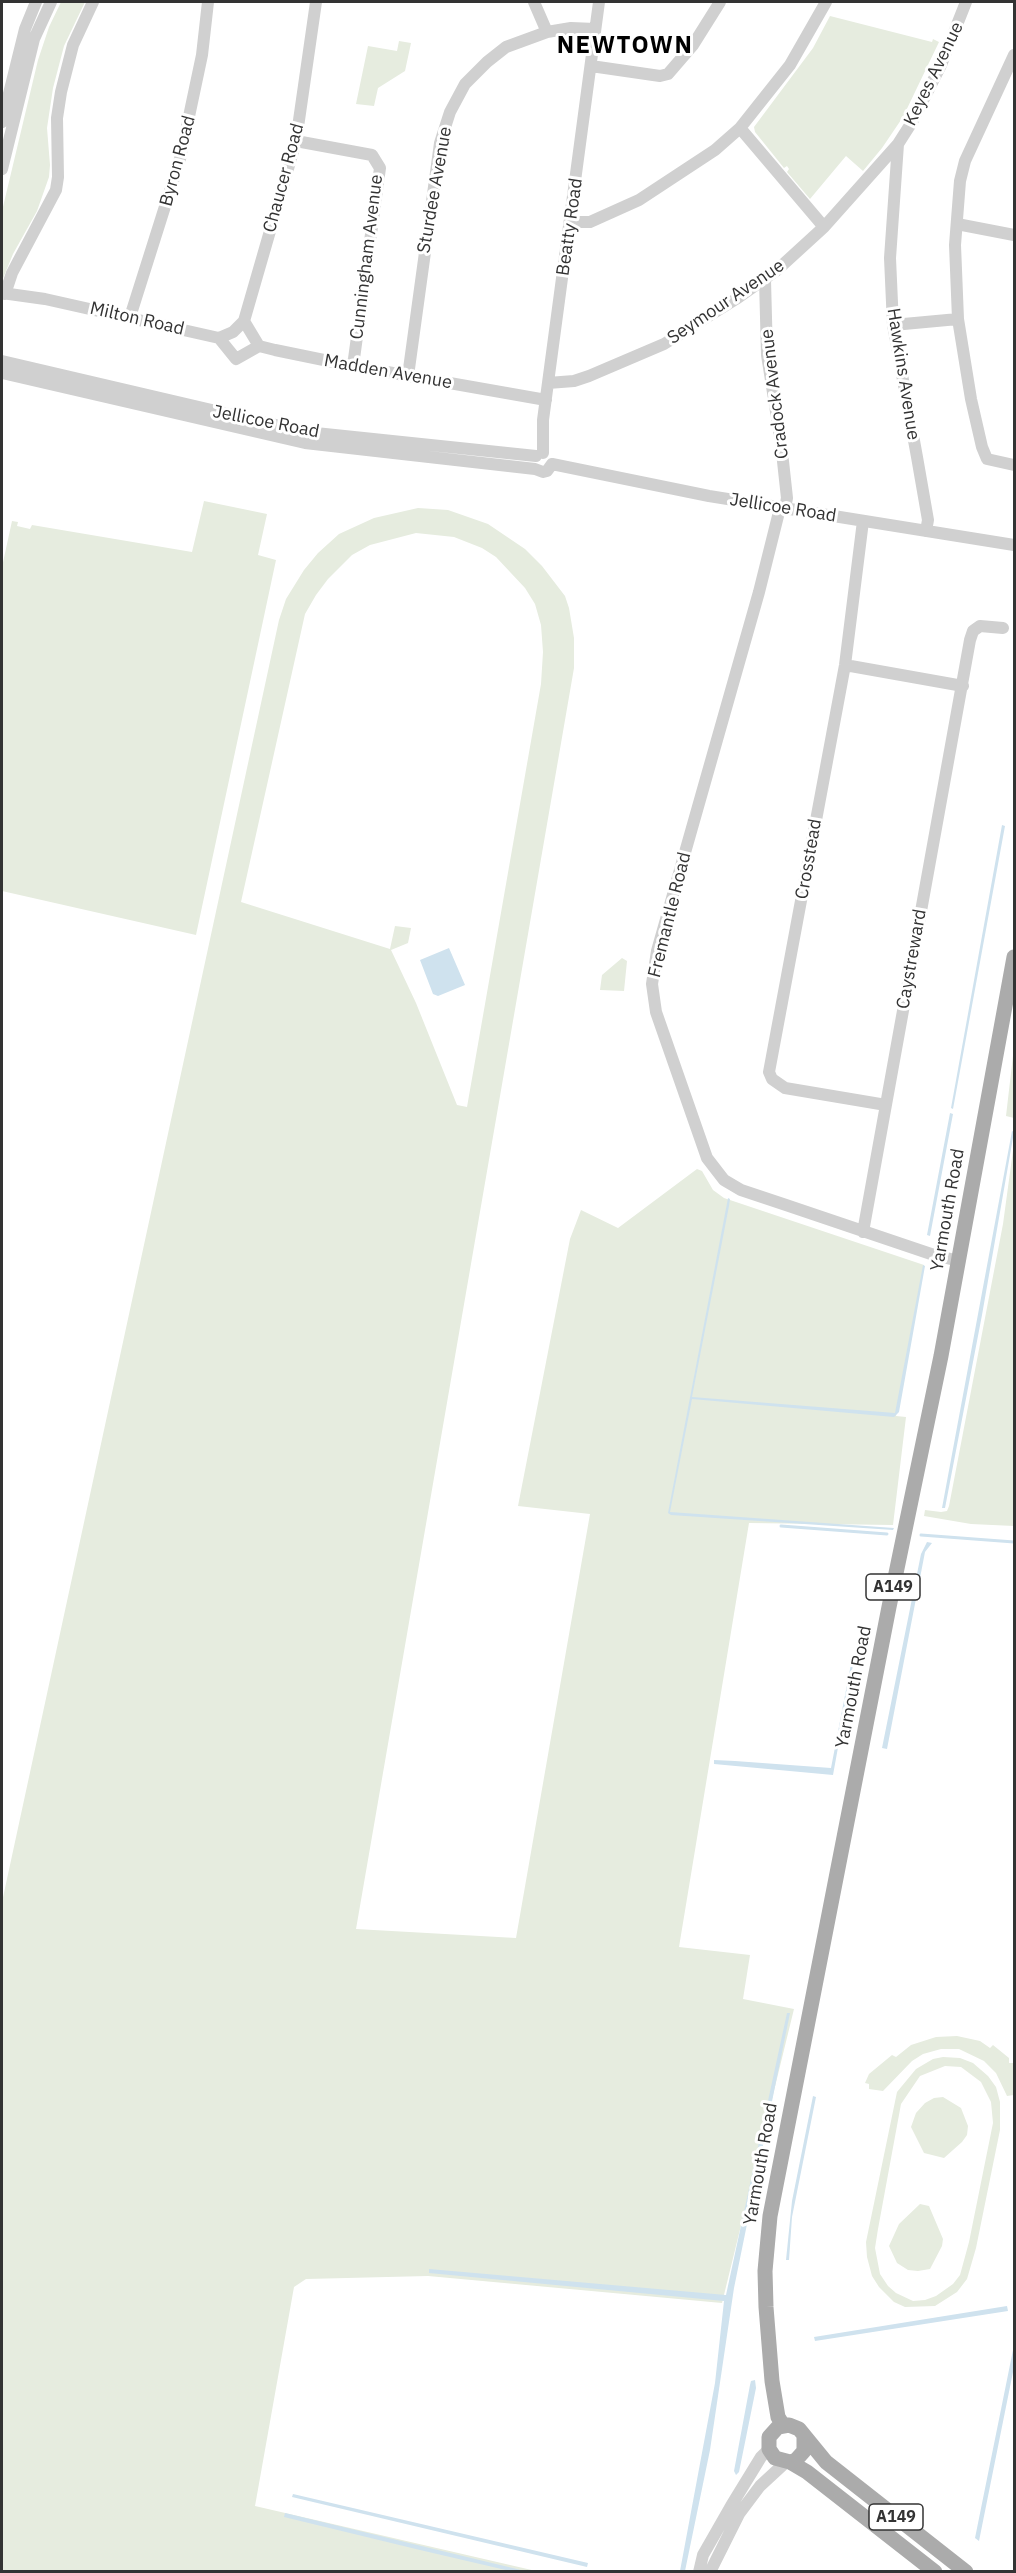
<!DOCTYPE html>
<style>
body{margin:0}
#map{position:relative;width:1016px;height:2573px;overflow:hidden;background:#fff;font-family:"IBM Plex Sans",sans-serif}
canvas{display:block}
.frame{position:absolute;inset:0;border:3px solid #333;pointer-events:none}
</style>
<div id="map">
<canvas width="1016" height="2573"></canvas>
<div class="frame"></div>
</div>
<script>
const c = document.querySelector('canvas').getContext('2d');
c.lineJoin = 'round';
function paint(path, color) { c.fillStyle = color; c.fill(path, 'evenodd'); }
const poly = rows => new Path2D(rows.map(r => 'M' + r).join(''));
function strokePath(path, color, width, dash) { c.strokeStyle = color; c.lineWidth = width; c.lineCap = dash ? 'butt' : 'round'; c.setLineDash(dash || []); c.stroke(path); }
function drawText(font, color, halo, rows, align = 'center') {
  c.font = font + ' "IBM Plex Sans",sans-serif'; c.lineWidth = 6; c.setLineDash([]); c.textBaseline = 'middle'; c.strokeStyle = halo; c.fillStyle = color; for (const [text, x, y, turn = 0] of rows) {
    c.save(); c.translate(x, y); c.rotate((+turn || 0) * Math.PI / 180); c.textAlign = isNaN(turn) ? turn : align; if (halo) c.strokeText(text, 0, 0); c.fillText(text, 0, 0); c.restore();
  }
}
const green = poly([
 [61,2,85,2,64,46,53,88,47,128,50,165,49,177,37,211,13,254,2,281,2,211,38,60,49,27],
 [830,16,932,42,933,39,939,42,903,117,882,148,863,171,846,156,810,199,787,172,789,169,787,166,784,168,755,132,754,127,813,48],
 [399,41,411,43,405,71,378,88,374,106,356,104,368,46,397,51],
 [204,501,267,514,258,555,276,560,196,935,2,891,2,567,12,521,18,522,17,526,30,529,32,525,192,552],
 [418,508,448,510,488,524,525,549,542,566,565,596,569,608,574,638,574,668,356,1929,516,1938,590,1514,518,1506,570,1239,581,1210,618,1228,697,1169,702,1171,713,1190,724,1198,924,1265,896,1416,906,1417,893,1525,749,1523,679,1947,750,1955,743,1999,794,2009,722,2303,428,2276,306,2279,294,2287,255,2506,536,2571,2,2572,2,1902,279,620,286,599,304,570,318,553,339,534,374,518],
 [416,533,454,537,482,548,496,557,525,588,535,604,541,625,543,652,541,684,467,1107,457,1105,416,1003,391,950,408,943,411,928,395,926,390,949,241,902,305,614,316,595,328,579,352,555,370,545],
 [622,958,627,961,624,991,600,990,602,975],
 [1014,1047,1014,1118,1006,1116],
 [1014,1143,1014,1526,971,1524,924,1516,925,1510,941,1512,947,1511,949,1506,1003,1224],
 [957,2036,980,2041,990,2048,993,2045,1009,2058,1009,2063,1014,2063,1014,2095,1007,2096,996,2073,984,2061,959,2049,941,2049,923,2054,912,2061,883,2091,869,2089,869,2084,865,2083,869,2074,892,2055,896,2057,911,2045,936,2037],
 [943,2057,960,2058,973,2063,988,2076,996,2087,1000,2102,1000,2130,976,2248,967,2279,957,2292,935,2306,905,2307,894,2302,879,2287,872,2276,867,2257,866,2242,897,2092,916,2069,933,2059],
 [945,2066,961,2067,981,2082,991,2102,993,2123,969,2242,960,2275,953,2284,936,2296,925,2300,913,2301,896,2293,888,2286,880,2274,875,2248,878,2229,901,2104,920,2076],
 [943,2097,961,2108,968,2126,967,2135,962,2142,944,2158,924,2153,911,2127,916,2113,925,2103,934,2098],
 [920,2204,929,2206,943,2239,942,2246,930,2269,918,2271,908,2270,897,2263,889,2246,899,2224]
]);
const water = poly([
 [1002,825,1005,826,953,1109,951,1108],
 [449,948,465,985,438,996,433,994,420,960],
 [950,1113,953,1114,930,1236,927,1235],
 [1012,1131,1014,1132,982,1315,945,1508,942,1508],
 [728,1198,730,1199,729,1206,692,1397,895,1413,923,1265,925,1266,899,1412,894,1417,692,1399,670,1512,894,1528,893,1530,671,1515,668,1513],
 [927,1542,932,1543,925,1552,887,1749,882,1748,921,1554],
 [851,1664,853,1665,833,1775,714,1764,714,1760,735,1761,831,1768],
 [787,2013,790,2013,734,2288,710,2450,685,2571,680,2571,715,2383,724,2301,429,2273,429,2269,726,2295],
 [813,2096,816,2097,792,2217,789,2260,786,2260,792,2201],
 [1007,2306,1008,2311,815,2341,814,2337],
 [1014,2345,1014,2367,979,2541,975,2538],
 [755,2380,756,2388,739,2472,736,2475,734,2471,750,2385,751,2381],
 [293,2494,588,2563,587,2567,292,2497],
 [285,2513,525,2571,510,2571,420,2550,284,2517]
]);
const stream = poly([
 [781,1526,887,1534],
 [921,1535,1014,1542]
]);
const minor = poly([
 [534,2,547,32],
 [1014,55,965,161,960,181,955,245,958,319,971,399,982,447,987,459,1014,465],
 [591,66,660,76,668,74,693,45,720,2],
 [2,122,25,29,36,2],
 [740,128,824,227],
 [296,141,372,155,380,168,353,366],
 [898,144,890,258,893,325,917,457,928,520,926,531],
 [2,169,34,39,51,2],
 [571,222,590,222,639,200,715,150,740,128,790,65,826,2],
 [957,224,1014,235],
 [765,280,767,355,781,443,787,498,785,508],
 [2,293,45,299,219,338,236,359,259,346],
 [5,294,12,273,56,190,58,177,57,118,61,92,73,45,93,2],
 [130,317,180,159,202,55,208,2],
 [244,321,259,346,275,350,353,366,546,400],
 [893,325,958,319],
 [219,338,233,332,244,321,296,141,316,2],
 [2,361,306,432,536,456],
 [2,373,305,443,535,469,543,472,547,471,552,464],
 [408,376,440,143,450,112,465,84,487,62,506,47,547,32,571,28,595,29],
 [548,383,574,381,589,376,664,344,736,299,777,270,824,227,898,144,912,122,941,65,966,2],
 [543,453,543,420,599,2],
 [552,464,709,496,1014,545],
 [780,508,759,592,657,951,652,984,656,1012,707,1158,724,1180,741,1190,786,1205,934,1255,959,1261],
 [863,521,845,665,769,1072,772,1079,785,1088,886,1105],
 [845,665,963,686],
 [863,1232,970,640,973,631,980,626,1003,628],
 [699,2572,703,2555,731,2506,761,2457,769,2449],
 [710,2572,739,2514,760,2486,786,2462]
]);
const major = poly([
 [783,2425,778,2417,772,2381,766,2307,765,2271,770,2216,889,1607,941,1356,1014,957],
 [804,2437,804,2451,796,2460,790,2462,775,2458,769,2449,769,2437,778,2427,789,2425,799,2429,826,2462,966,2572],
 [790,2462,807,2472,935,2572]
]);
const shields = [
 [893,1587,54],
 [896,2517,54]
];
const shieldNames = [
 ["A149",893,1587],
 ["A149",896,2517]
];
const streetNames = [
 ["Keyes Avenue",934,74,-64],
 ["Byron Road",178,161,-75],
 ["Chaucer Road",284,178,-75],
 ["Sturdee Avenue",435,190,-80],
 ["Beatty Road",570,227,-82],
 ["Cunningham Avenue",367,257,-83],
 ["Seymour Avenue",726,302,-34],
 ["Milton Road",137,319,13],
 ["Madden Avenue",388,372,10],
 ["Hawkins Avenue",903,374,81],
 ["Cradock Avenue",775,394,-97],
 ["Jellicoe Road",266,422,11],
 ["Jellicoe Road",783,508,9],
 ["Crosstead",809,859,-80],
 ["Fremantle Road",670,915,-76],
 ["Caystreward",912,959,-80],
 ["Yarmouth Road",948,1210,-80],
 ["Yarmouth Road",854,1687,-79],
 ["Yarmouth Road",761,2164,-80]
];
const districtNames = [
 ["NEWTOWN",625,46]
];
paint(green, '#e6ecdf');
paint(water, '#cfe2ee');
strokePath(stream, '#cfe2ee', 3);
strokePath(minor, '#d0d0d0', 12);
strokePath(major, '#ababab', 15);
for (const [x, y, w] of shields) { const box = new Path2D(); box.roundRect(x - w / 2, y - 13, w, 26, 4.5); c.fillStyle = '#fff'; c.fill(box); strokePath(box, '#333', 1.5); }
drawText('bold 16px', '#333', null, shieldNames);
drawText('18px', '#333', '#fff', streetNames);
c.letterSpacing = '1.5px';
drawText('bold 24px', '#000', '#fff', districtNames);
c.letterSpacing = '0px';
</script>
